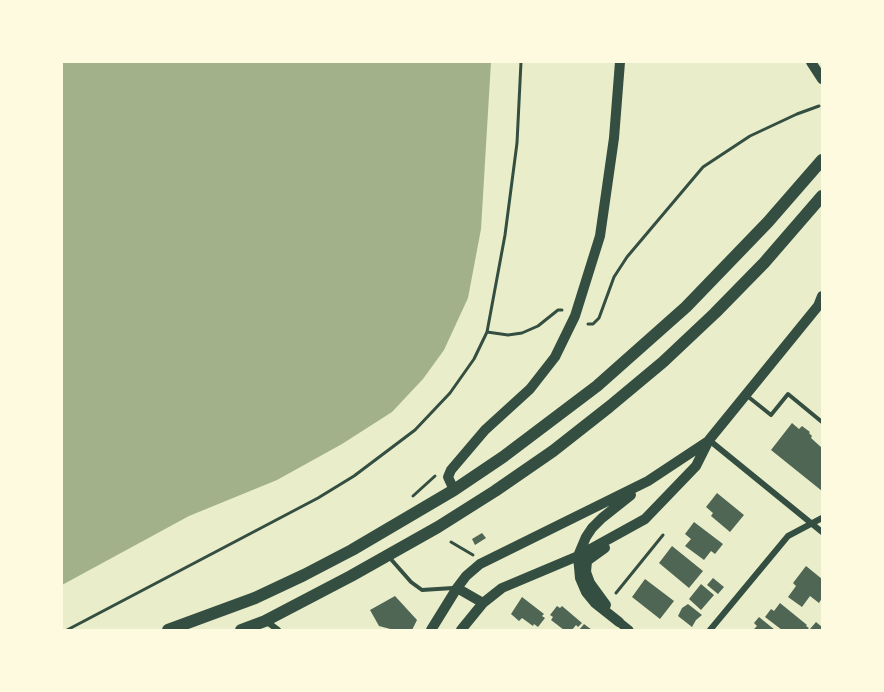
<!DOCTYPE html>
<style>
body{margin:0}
#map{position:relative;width:884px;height:692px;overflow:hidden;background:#e9edc9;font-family:"Titillium Web",sans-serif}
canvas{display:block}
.frame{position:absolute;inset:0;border:63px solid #fefae0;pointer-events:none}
</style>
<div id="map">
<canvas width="884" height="692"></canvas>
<div class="frame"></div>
</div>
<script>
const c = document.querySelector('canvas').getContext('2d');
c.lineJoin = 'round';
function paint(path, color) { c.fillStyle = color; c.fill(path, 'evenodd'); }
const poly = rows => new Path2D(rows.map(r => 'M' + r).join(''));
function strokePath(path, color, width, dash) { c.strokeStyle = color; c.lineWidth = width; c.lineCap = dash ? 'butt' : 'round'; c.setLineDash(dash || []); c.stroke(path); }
const water = poly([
 [62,62,491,62,481,229,468,298,444,350,423,379,392,412,342,444,277,480,189,516,62,585]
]);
const building = poly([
 [792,423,799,429,802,426,810,432,809,433,812,436,811,438,822,448,822,491,771,450],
 [717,493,744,515,730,532,711,516,713,513,706,507],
 [694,522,723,544,715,554,711,551,704,560,685,546,691,539,685,534],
 [482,533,486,538,475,545,472,539],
 [672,546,703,571,689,588,659,563],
 [806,566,822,579,822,598,819,603,810,596,802,607,788,597,796,586,793,583],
 [713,578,724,587,718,594,707,585],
 [645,579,674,601,660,619,632,597],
 [701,584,714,595,701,610,689,599],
 [395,596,417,620,412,630,394,630,379,626,370,610],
 [522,597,544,614,542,616,545,618,538,627,534,624,533,626,522,618,519,621,511,614],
 [780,603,807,625,806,626,809,628,807,630,782,630,765,617,771,609,774,611],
 [688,604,702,615,696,620,692,627,678,616,682,608],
 [557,606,560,608,562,606,582,623,578,627,576,625,572,630,564,630,551,620,553,617,550,615],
 [759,617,775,630,756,630,754,629,757,626,754,623],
 [816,622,822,627,822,630,810,629],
 [584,624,592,630,579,630]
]);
const path = poly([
 [588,324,593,324,599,318,614,277,627,257,703,167,750,136,797,114,819,106],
 [487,332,508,335,522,333,538,326,558,310,562,310],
 [413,496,435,476],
 [451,542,473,555],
 [616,593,663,535],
 [67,630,318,498,354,476,415,430,450,393,474,359,487,332,505,235,517,143,521,62]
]);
const service = poly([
 [746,395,771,415,788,394,822,422],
 [389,557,411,582,422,590,453,588]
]);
const minor = poly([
 [709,440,822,532],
 [266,621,278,630],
 [710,630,788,536,822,518]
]);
const tertiary = poly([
 [619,622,629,630]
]);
const secondary = poly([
 [811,62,822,79],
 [454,490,448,477,451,470,485,430,530,389,555,357,575,316,600,236,614,138,620,62],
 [605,548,587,561,586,572,590,583,606,605],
 [457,588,483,603],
 [619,622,595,603,586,592,580,578,578,556,586,537,592,528,602,518,631,495],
 [431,630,457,588,466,576,480,564,648,481,707,442],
 [461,630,483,603,502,588,578,556,645,519,696,466,709,440,818,306,822,296]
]);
const trunk = poly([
 [168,630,255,598,304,575,352,550,454,490,503,457,597,386,686,307,768,222,822,160],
 [241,630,265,621,351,576,438,527,495,491,553,451,609,407,663,362,715,313,764,263,822,196]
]);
paint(water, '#a3b18a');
paint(building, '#4f6655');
strokePath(path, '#344e41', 3);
strokePath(service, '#344e41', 4);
strokePath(minor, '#344e41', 6);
strokePath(tertiary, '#344e41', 9);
strokePath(secondary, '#344e41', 10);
strokePath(trunk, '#344e41', 12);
</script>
